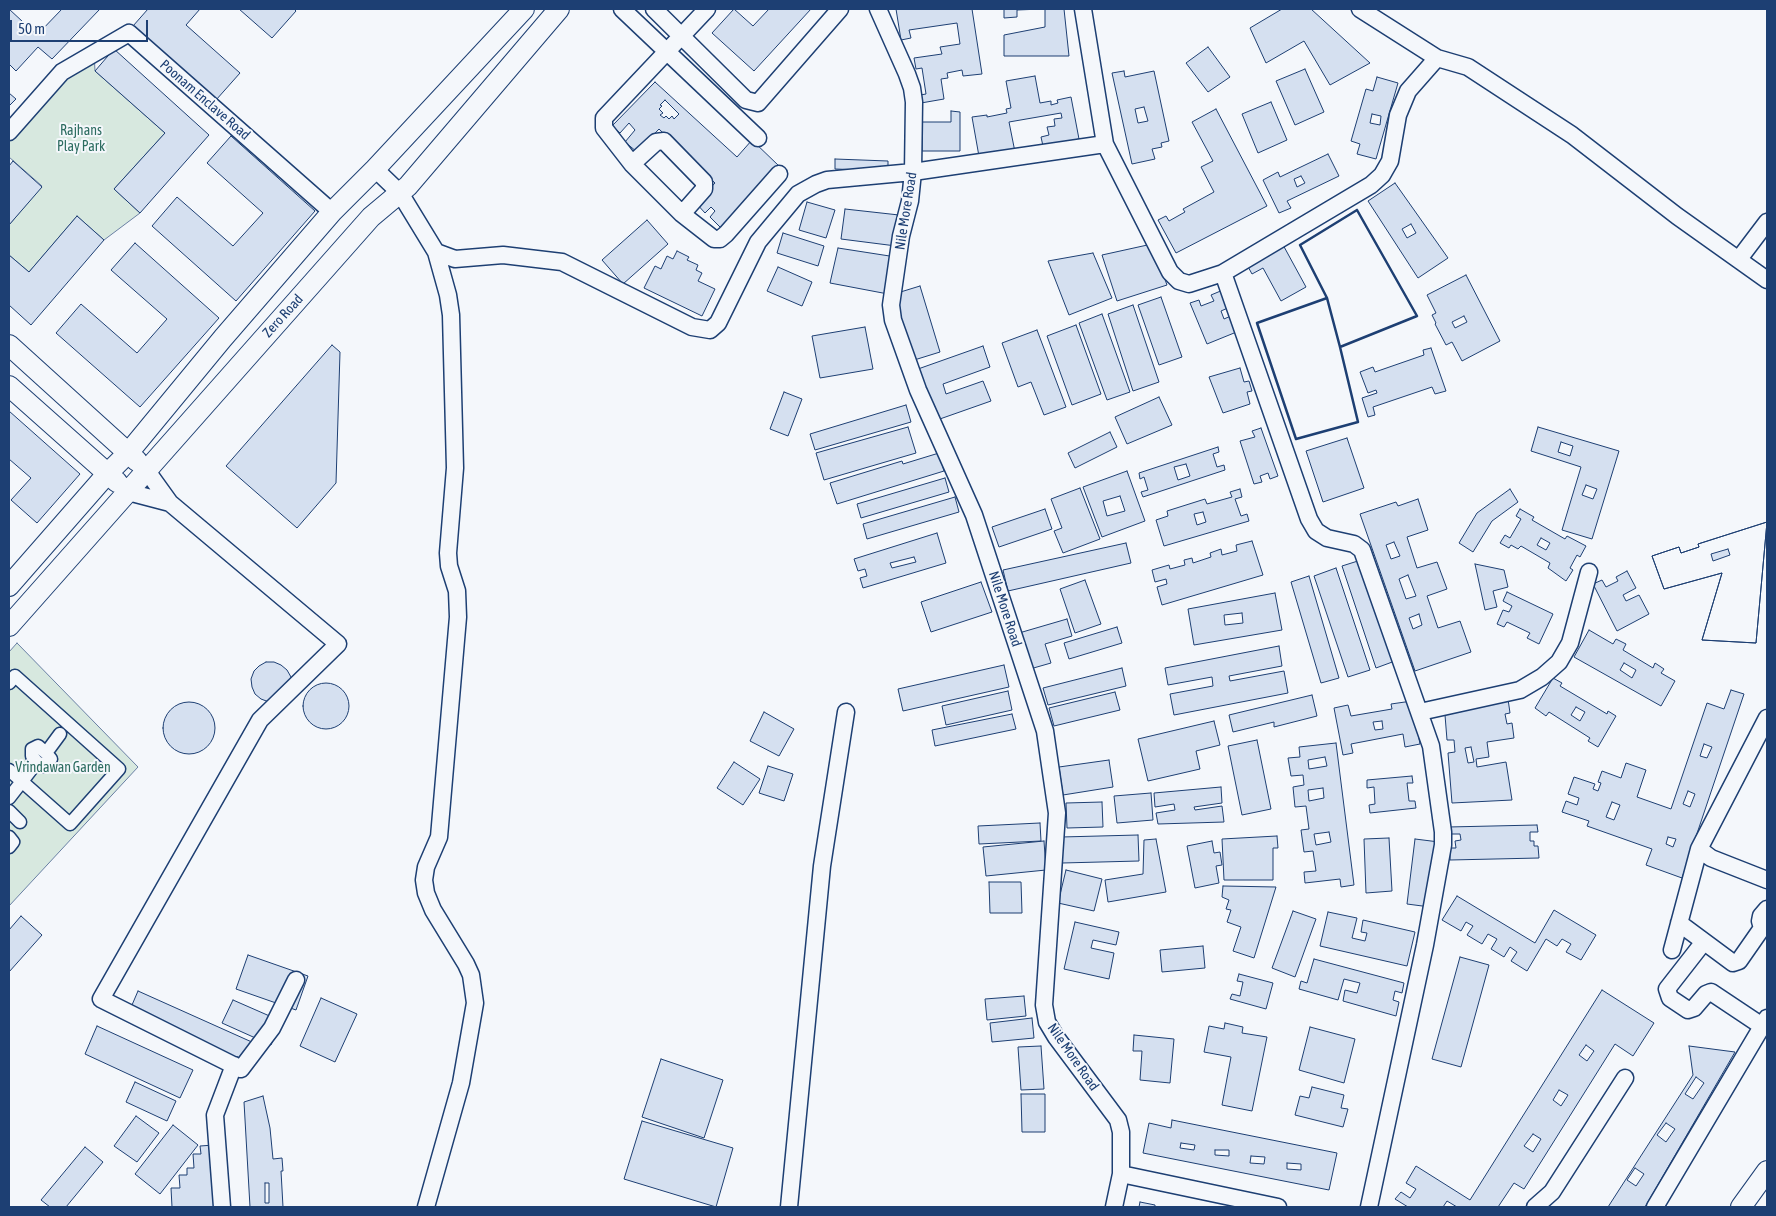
<!DOCTYPE html>
<style>
body{margin:0}
#map{position:relative;width:1776px;height:1216px;overflow:hidden;background:#f4f7fb;font-family:"Asap Condensed",sans-serif}
canvas{display:block}
.frame{position:absolute;inset:0;border:10px solid #1d3f73;pointer-events:none}
.scale{position:absolute;left:10px;top:20px;width:138px;height:22px;box-sizing:border-box;border:2px solid #1d3f73;border-top:0;padding-left:6px;font-size:15px;line-height:18px;white-space:nowrap;color:#1d3f73;-webkit-text-stroke:4px #f4f7fb;paint-order:stroke}
</style>
<div id="map">
<canvas width="1776" height="1216"></canvas>
<div class="frame"></div>
<div class="scale">50 m</div>
</div>
<script>
const c = document.querySelector('canvas').getContext('2d');
c.lineJoin = 'round';
function paint(path, color) { c.fillStyle = color; c.fill(path, 'evenodd'); }
const poly = rows => new Path2D(rows.map(r => 'M' + r).join(''));
function strokePath(path, color, width, dash) { c.strokeStyle = color; c.lineWidth = width; c.lineCap = dash ? 'butt' : 'round'; c.setLineDash(dash || []); c.stroke(path); }
function drawText(font, color, halo, rows, align = 'center') {
  c.font = font + ' "Asap Condensed",sans-serif'; c.lineWidth = 4; c.setLineDash([]); c.textBaseline = 'middle'; c.strokeStyle = halo; c.fillStyle = color; for (const [text, x, y, turn = 0] of rows) {
    c.save(); c.translate(x, y); c.rotate((+turn || 0) * Math.PI / 180); c.textAlign = isNaN(turn) ? turn : align; if (halo) c.strokeText(text, 0, 0); c.fillText(text, 0, 0); c.restore();
  }
}
const green = poly([
 [94,52,95,71,165,133,114,189,140,213,104,240,77,216,29,272,9,255,9,225,42,186,9,157,9,132,94,52],
 [17,643,138,767,9,906,9,652,17,643]
]);
const building = poly([
 [9,9,37,35,62,9,100,9,52,59,38,47,16,71,9,64,9,9],
 [148,9,200,9,186,25,240,73,216,100,133,26,148,9],
 [239,9,294,9,296,11,272,38,239,9],
 [734,9,753,26,769,9,811,9,754,71,712,33,734,9],
 [896,9,972,9,982,74,963,76,962,70,947,73,948,78,941,79,944,99,921,103,920,95,926,94,922,68,916,69,914,58,942,54,940,47,960,44,957,23,909,30,911,38,901,40,896,9],
 [1004,9,1042,9,1017,10,1017,17,1004,18,1004,9],
 [1045,9,1064,9,1069,56,1004,56,1004,35,1045,27,1045,9],
 [1282,9,1311,9,1370,63,1330,85,1304,41,1266,63,1250,28,1282,9],
 [1208,47,1230,77,1208,92,1186,63,1208,47],
 [114,49,209,135,140,213,114,189,165,133,95,71,114,49],
 [1305,69,1324,112,1295,125,1276,81,1305,69],
 [1124,71,1125,77,1154,71,1169,141,1161,143,1162,147,1152,149,1155,159,1132,164,1112,73,1124,71],
 [1144,107,1148,121,1138,123,1135,109,1144,107],
 [1035,76,1040,103,1051,101,1051,105,1058,103,1057,100,1071,97,1079,139,1043,146,1041,137,1049,135,1047,127,1055,126,1054,119,1062,118,1061,113,1009,122,1015,152,980,162,972,117,987,115,987,117,1007,113,1006,109,1011,108,1006,81,1035,76],
 [1377,77,1398,83,1376,159,1357,154,1360,144,1351,141,1366,89,1373,91,1377,77],
 [1372,114,1381,116,1380,125,1370,123,1372,114],
 [655,82,737,157,752,140,779,166,721,228,710,217,715,211,711,207,705,213,696,203,715,183,659,129,637,152,625,142,635,130,629,123,620,133,612,126,655,82],
 [665,100,679,114,674,119,672,116,669,119,666,116,664,118,660,115,663,113,659,109,662,106,660,105,665,100],
 [9,93,16,99,9,106,9,93],
 [1271,102,1287,140,1258,153,1242,114,1271,102],
 [1216,109,1267,206,1176,253,1158,220,1166,216,1169,221,1185,212,1183,209,1214,192,1201,167,1213,161,1192,122,1216,109],
 [951,111,960,112,960,151,922,151,922,122,951,122,951,111],
 [231,136,315,211,236,301,152,226,177,197,233,246,263,213,207,163,231,136],
 [1328,154,1339,176,1287,201,1291,208,1279,213,1263,180,1278,172,1280,177,1328,154],
 [1301,176,1305,183,1297,187,1294,179,1301,176],
 [835,159,888,161,888,171,835,169,835,159],
 [13,161,42,187,9,225,9,166,13,161],
 [1395,183,1448,258,1418,278,1368,201,1395,183],
 [1411,224,1416,233,1407,238,1402,229,1411,224],
 [807,202,835,210,826,238,799,230,807,202],
 [845,209,899,215,896,246,841,239,845,209],
 [77,216,104,240,31,325,9,305,9,255,29,272,77,216],
 [647,220,668,244,623,284,602,260,647,220],
 [783,233,824,246,818,266,777,253,783,233],
 [135,243,219,318,140,407,56,333,81,304,137,353,167,319,111,270,135,243],
 [1282,243,1306,287,1281,301,1263,268,1252,274,1246,263,1282,243],
 [1152,244,1167,285,1117,301,1102,255,1152,244],
 [838,248,896,257,888,294,830,283,838,248],
 [677,251,689,257,687,260,698,265,696,270,702,273,698,281,715,289,702,316,644,288,655,266,661,269,667,256,673,259,677,251],
 [1093,253,1112,298,1069,315,1048,261,1093,253],
 [778,267,812,282,802,306,767,291,778,267],
 [1466,275,1500,341,1462,361,1452,342,1446,345,1435,324,1436,323,1432,315,1436,313,1427,295,1466,275],
 [1464,316,1467,322,1455,328,1452,322,1464,316],
 [920,286,940,352,911,361,897,315,894,294,920,286],
 [1223,290,1230,307,1221,311,1224,319,1233,315,1239,331,1207,344,1190,303,1199,300,1201,306,1214,301,1211,295,1223,290],
 [1161,297,1182,357,1159,365,1138,305,1161,297],
 [1133,305,1159,382,1133,391,1108,314,1133,305],
 [1102,314,1130,392,1107,400,1079,323,1102,314],
 [1076,325,1101,394,1072,405,1047,336,1076,325],
 [865,327,873,369,820,378,812,336,865,327],
 [1037,330,1066,407,1044,415,1031,382,1018,387,1002,343,1037,330],
 [332,345,340,352,336,483,297,528,226,466,332,345],
 [983,346,990,367,943,384,946,394,983,381,991,401,937,420,918,369,983,346],
 [1431,348,1446,391,1435,394,1432,387,1373,407,1375,415,1368,417,1362,398,1377,393,1376,390,1368,393,1360,372,1373,367,1375,372,1424,355,1423,350,1431,348],
 [1240,368,1244,382,1249,381,1252,391,1247,392,1250,404,1223,413,1209,377,1240,368],
 [784,392,802,399,788,436,770,429,784,392],
 [1159,397,1172,425,1127,444,1115,417,1159,397],
 [906,405,911,422,815,450,810,434,906,405],
 [9,411,80,474,37,523,11,500,31,478,9,459,9,411],
 [908,427,916,453,824,480,816,453,908,427],
 [1538,427,1619,451,1592,539,1562,530,1581,467,1531,451,1538,427],
 [1561,442,1573,446,1570,456,1558,452,1561,442],
 [1586,485,1597,489,1593,499,1582,495,1586,485],
 [1261,428,1278,476,1270,479,1268,473,1260,476,1262,482,1254,484,1240,441,1255,437,1252,431,1261,428],
 [1110,432,1117,447,1075,468,1068,453,1110,432],
 [1347,438,1364,488,1323,502,1306,451,1347,438],
 [1218,447,1219,452,1213,454,1217,467,1224,465,1225,470,1143,497,1141,492,1148,490,1144,477,1140,479,1139,473,1218,447],
 [1186,464,1190,476,1178,480,1174,467,1186,464],
 [939,453,944,471,837,504,830,483,902,461,903,464,939,453],
 [1127,471,1145,521,1102,537,1083,487,1127,471],
 [1120,496,1125,511,1107,516,1103,501,1120,496],
 [945,478,949,492,861,518,857,504,945,478],
 [1080,488,1100,539,1063,553,1054,531,1062,528,1051,499,1080,488],
 [1240,489,1242,497,1235,499,1241,516,1247,514,1249,521,1164,546,1156,520,1168,516,1167,511,1205,499,1207,504,1232,497,1230,492,1240,489],
 [1203,512,1206,522,1197,525,1194,514,1203,512],
 [1510,489,1518,502,1492,521,1473,552,1459,543,1477,513,1510,489],
 [955,497,959,512,867,539,863,524,955,497],
 [1418,499,1428,530,1407,537,1417,568,1437,562,1447,589,1427,596,1438,628,1460,621,1471,652,1415,671,1360,514,1396,502,1398,506,1418,499],
 [1394,542,1400,556,1391,559,1386,545,1394,542],
 [1408,575,1416,596,1406,599,1399,579,1408,575],
 [1419,614,1422,625,1413,629,1409,618,1419,614],
 [1045,509,1052,529,999,547,992,527,1045,509],
 [1520,509,1534,517,1532,520,1565,539,1567,536,1586,546,1580,557,1577,555,1570,568,1573,570,1566,581,1548,568,1550,563,1521,546,1518,549,1511,545,1509,548,1500,543,1505,535,1510,538,1521,519,1516,516,1520,509],
 [1541,538,1550,543,1546,550,1537,545,1541,538],
 [1767,522,1756,643,1702,640,1722,573,1664,589,1652,556,1679,547,1681,553,1699,547,1698,544,1767,522],
 [1728,549,1730,555,1713,561,1711,554,1728,549],
 [1767,522,1756,643,1702,640,1722,573,1664,589,1652,556,1679,547,1681,553,1699,547,1698,544,1767,522],
 [937,533,946,563,863,588,860,578,867,576,865,569,858,571,854,559,937,533],
 [914,557,916,562,892,568,890,563,914,557],
 [1252,541,1263,575,1162,605,1157,587,1167,584,1166,579,1155,582,1152,570,1169,565,1170,569,1185,565,1184,560,1192,558,1193,563,1211,557,1210,553,1221,549,1222,555,1237,551,1236,545,1252,541],
 [1126,543,1131,563,1008,591,1003,570,1126,543],
 [1361,560,1395,661,1376,668,1342,566,1361,560],
 [1475,564,1504,570,1508,587,1493,591,1497,607,1485,610,1475,564],
 [1336,568,1370,670,1348,677,1314,576,1336,568],
 [1627,571,1636,588,1623,595,1626,601,1639,595,1649,614,1617,631,1593,584,1602,580,1606,587,1618,581,1616,577,1627,571],
 [1309,576,1339,678,1321,683,1291,582,1309,576],
 [1085,580,1101,624,1075,633,1060,589,1085,580],
 [981,582,992,612,931,632,921,602,981,582],
 [1507,592,1553,614,1539,644,1527,638,1530,633,1507,622,1504,627,1497,624,1503,610,1509,612,1512,606,1503,601,1507,592],
 [1275,593,1282,630,1194,645,1188,609,1275,593],
 [1242,613,1243,623,1225,625,1224,615,1242,613],
 [1067,619,1072,636,1045,644,1051,663,1030,669,1019,633,1067,619],
 [1117,627,1122,643,1069,659,1064,643,1117,627],
 [1589,630,1613,644,1616,639,1626,644,1623,650,1653,668,1655,663,1664,669,1661,673,1675,681,1661,706,1574,657,1589,630],
 [1624,663,1636,670,1632,678,1620,670,1624,663],
 [1279,646,1282,666,1229,676,1230,681,1284,671,1288,693,1174,715,1170,694,1213,686,1212,677,1168,685,1165,668,1279,646],
 [266,662,274,662,281,665,287,670,291,677,291,684,269,702,261,699,255,694,252,687,251,679,254,671,259,666,266,662],
 [1004,665,1009,687,903,711,898,689,1004,665],
 [1122,668,1126,686,1048,705,1043,688,1122,668],
 [1553,678,1562,683,1560,686,1607,714,1608,711,1616,716,1598,747,1588,741,1590,738,1549,712,1546,716,1535,708,1553,678],
 [1576,707,1585,712,1580,721,1571,715,1576,707],
 '303 706a23 23 0 1 1 46 0a23 23 0 1 1-46 0Z',
 [1731,690,1744,694,1682,878,1646,865,1652,849,1587,826,1589,821,1562,812,1566,801,1577,805,1579,798,1568,794,1574,777,1595,784,1593,789,1598,791,1601,783,1598,782,1602,771,1621,778,1626,763,1646,770,1637,797,1671,809,1707,703,1724,709,1731,690],
 [1704,744,1712,747,1707,758,1700,756,1704,744],
 [1688,791,1695,794,1690,807,1683,804,1688,791],
 [1612,802,1620,805,1614,820,1606,817,1612,802],
 [1668,837,1676,839,1673,847,1666,844,1668,837],
 [1008,691,1012,710,946,725,942,706,1008,691],
 [1115,692,1120,710,1054,726,1049,708,1115,692],
 [1312,695,1317,716,1274,727,1274,722,1233,732,1229,715,1312,695],
 [1508,699,1510,713,1505,714,1507,724,1512,723,1514,738,1487,742,1489,757,1476,759,1477,767,1506,762,1512,800,1452,803,1448,753,1455,752,1454,740,1447,740,1445,715,1508,699],
 [1471,747,1474,762,1468,763,1465,748,1471,747],
 [1412,701,1420,744,1405,747,1403,734,1351,744,1353,753,1343,755,1334,708,1348,705,1351,716,1392,709,1391,704,1412,701],
 [1382,721,1383,729,1375,730,1373,722,1382,721],
 '163 728a26 26 0 1 1 52 0a26 26 0 1 1-52 0Z',
 [764,712,794,729,779,756,750,741,764,712],
 [1012,714,1016,729,935,746,932,730,1012,714],
 [1214,721,1220,745,1196,751,1200,769,1148,781,1138,739,1214,721],
 [1257,740,1271,809,1242,815,1228,746,1257,740],
 [1336,743,1354,885,1341,887,1340,879,1305,883,1304,872,1316,871,1313,851,1304,852,1301,830,1309,829,1306,806,1295,807,1293,787,1304,785,1303,775,1291,776,1288,758,1300,757,1299,747,1336,743],
 [1325,757,1327,766,1309,769,1308,760,1325,757],
 [1323,788,1324,798,1309,801,1308,790,1323,788],
 [1329,832,1331,842,1316,845,1314,834,1329,832],
 [1109,760,1113,787,1063,795,1059,767,1109,760],
 [734,762,760,779,743,805,717,788,734,762],
 [768,766,793,774,784,801,759,793,768,766],
 [1412,776,1413,783,1407,783,1409,801,1415,801,1416,808,1370,813,1369,805,1375,804,1374,787,1367,788,1367,780,1412,776],
 [1221,787,1222,803,1194,807,1195,810,1222,806,1224,822,1158,824,1156,813,1175,810,1174,804,1155,807,1154,793,1221,787],
 [1151,793,1153,820,1117,823,1114,796,1151,793],
 [1102,802,1103,827,1067,828,1066,803,1102,802],
 [1040,823,1041,841,979,844,978,826,1040,823],
 [1537,825,1538,832,1530,832,1530,841,1534,841,1534,846,1538,846,1539,858,1450,860,1450,848,1456,848,1455,841,1461,840,1460,834,1448,834,1448,827,1537,825],
 [1138,835,1139,861,1062,863,1061,837,1138,835],
 [1277,836,1278,848,1273,848,1273,880,1224,880,1222,839,1277,836],
 [1389,838,1392,891,1366,893,1364,839,1389,838],
 [1156,839,1166,892,1108,902,1105,880,1143,874,1144,840,1156,839],
 [1415,839,1439,842,1430,907,1407,904,1415,839],
 [1044,841,1046,870,986,876,983,847,1044,841],
 [1212,841,1214,853,1220,852,1222,865,1216,866,1219,883,1195,888,1187,846,1212,841],
 [1066,870,1102,879,1094,911,1058,903,1066,870],
 [989,882,1021,882,1022,913,990,913,989,882],
 [1223,886,1276,887,1254,958,1233,951,1241,927,1227,922,1231,910,1226,909,1229,900,1222,897,1223,886],
 [1457,896,1535,943,1554,910,1596,935,1581,960,1566,952,1571,944,1562,939,1557,946,1546,939,1527,971,1511,961,1517,952,1510,947,1504,957,1491,949,1497,939,1488,934,1482,944,1467,935,1473,926,1466,922,1461,931,1442,920,1457,896],
 [1293,911,1316,919,1295,977,1272,968,1293,911],
 [1328,912,1357,918,1352,938,1365,941,1367,933,1361,932,1363,920,1415,932,1407,966,1320,946,1328,912],
 [21,916,42,935,9,972,9,930,21,916],
 [1075,922,1119,932,1116,945,1093,940,1091,948,1114,953,1109,979,1064,969,1075,922],
 [1203,946,1205,968,1162,972,1160,950,1203,946],
 [248,955,308,976,296,1010,236,989,248,955],
 [1460,957,1489,965,1461,1067,1432,1059,1460,957],
 [1314,959,1404,983,1402,993,1395,991,1393,1000,1399,1002,1396,1016,1343,1001,1345,990,1357,993,1360,983,1344,979,1338,1000,1299,989,1301,981,1307,983,1314,959],
 [1239,974,1273,983,1266,1009,1230,999,1232,994,1240,996,1243,982,1237,981,1239,974],
 [1602,990,1654,1023,1633,1056,1615,1044,1524,1189,1514,1183,1498,1207,1457,1207,1447,1201,1443,1207,1408,1207,1395,1199,1401,1192,1410,1198,1416,1189,1406,1183,1416,1166,1470,1200,1602,990],
 [1586,1045,1594,1051,1587,1061,1579,1055,1586,1045],
 [1559,1090,1568,1095,1561,1106,1553,1100,1559,1090],
 [1533,1134,1541,1139,1533,1152,1524,1146,1533,1134],
 [138,991,254,1043,241,1071,126,1019,138,991],
 [1024,996,1026,1016,987,1020,985,999,1024,996],
 [321,998,357,1014,335,1062,300,1046,321,998],
 [233,1000,281,1021,271,1045,222,1023,233,1000],
 [1032,1018,1034,1038,992,1042,990,1023,1032,1018],
 [1225,1023,1243,1027,1242,1033,1267,1037,1252,1111,1222,1105,1231,1057,1204,1052,1209,1026,1224,1029,1225,1023],
 [97,1026,193,1070,180,1098,85,1054,97,1026],
 [1310,1027,1355,1039,1344,1083,1299,1070,1310,1027],
 [1134,1035,1174,1039,1170,1083,1140,1080,1142,1051,1133,1051,1134,1035],
 [1041,1046,1044,1089,1021,1090,1018,1047,1041,1046],
 [1689,1046,1735,1052,1645,1207,1608,1207,1693,1075,1689,1046],
 [1696,1077,1704,1083,1693,1099,1685,1094,1696,1077],
 [1666,1123,1675,1129,1666,1142,1657,1135,1666,1123],
 [1635,1168,1644,1174,1636,1186,1627,1180,1635,1168],
 [661,1059,723,1080,704,1138,642,1117,661,1059],
 [135,1082,176,1101,167,1121,126,1102,135,1082],
 [1312,1087,1344,1095,1341,1108,1348,1109,1343,1127,1295,1115,1300,1096,1309,1098,1312,1087],
 [1021,1094,1045,1094,1045,1132,1022,1132,1021,1094],
 [263,1096,270,1128,273,1159,282,1158,283,1171,281,1171,283,1207,250,1207,244,1102,263,1096],
 [265,1183,269,1183,269,1203,265,1203,265,1183],
 [136,1116,159,1133,137,1162,114,1146,136,1116],
 [1172,1120,1337,1153,1329,1190,1143,1153,1149,1123,1171,1128,1172,1120],
 [1181,1143,1195,1145,1194,1150,1180,1148,1181,1143],
 [1215,1150,1229,1150,1229,1156,1215,1155,1215,1150],
 [1251,1156,1265,1157,1264,1164,1250,1163,1251,1156],
 [1287,1163,1301,1164,1301,1170,1287,1169,1287,1163],
 [642,1121,733,1148,716,1207,624,1179,642,1121],
 [173,1125,198,1145,160,1194,135,1174,173,1125],
 [214,1145,216,1207,172,1207,171,1188,180,1188,179,1175,187,1175,187,1168,194,1168,193,1154,201,1154,200,1146,214,1145],
 [85,1147,103,1162,66,1207,50,1207,41,1200,85,1147],
 [1140,1202,1155,1205,1155,1207,1139,1207,1140,1202]
]);
const pedestrian = poly([
 [9,683,15,676,119,769,70,824,9,770],
 [46,753,51,759,44,766,37,762,32,756,32,749,38,746,46,753,60,734],
 [9,798,37,762],
 [9,811,20,822],
 [9,837,13,842,9,847]
]);
const minor = poly([
 [622,9,758,138],
 [654,9,746,100,758,103,840,9],
 [707,9,604,118,604,128,632,164,682,214,714,239,720,239,726,234,779,174],
 [878,9,907,74,912,88,914,102,913,172,910,201,901,236,891,305,893,320,918,390,974,515,1045,731,1057,813,1044,1005,1047,1022,1056,1037,1118,1120,1121,1132,1121,1174,1114,1207],
 [1083,9,1105,144,1170,272,1179,281,1189,284,1223,273],
 [1360,9,1437,58,1468,67,1572,135,1677,216,1767,280],
 [9,132,62,72,129,33,332,212],
 [632,164,656,142,664,141,704,182,704,189,682,214],
 [375,169,400,193,436,252,448,295,451,315,455,468,448,553,449,566,457,591,458,617,439,837,426,867,424,880,426,893,433,910,466,964,471,975,475,1003,461,1083,426,1207],
 [436,252,455,259,503,255,562,262,692,327,710,330,718,323,758,242,798,194,816,184,827,180,913,172,1105,144],
 [1739,259,1767,222],
 [147,471,170,503,338,644,260,720,101,999,241,1069,272,1028,296,980],
 [128,492,170,503],
 [1420,712,1520,690,1542,677,1559,662,1570,643,1589,572],
 [1767,718,1699,849,1711,858,1767,880],
 [1679,923,1733,963,1739,961,1762,928,1760,921,1761,916,1767,909],
 [1699,948,1667,989,1670,998,1688,1010,1694,1008,1706,994,1711,992,1762,1026],
 [1672,950,1699,849],
 [1121,1174,1278,1207],
 [222,1207,215,1115,234,1065],
 [789,1207,822,866,846,712],
 [1369,1207,1425,945,1443,845,1443,832,1431,746,1362,550,1354,544,1327,538,1316,531,1309,519,1223,273,1371,185,1382,175,1390,161,1398,115,1408,91,1437,58],
 [1535,1207,1552,1192,1625,1078],
 [1655,1207,1767,1018]
]);
const tertiary = poly([
 [9,345,137,461],
 [9,386,117,482],
 [9,586,107,474,129,452,223,338,332,212,375,169,524,9],
 [9,626,371,217,408,186,559,9],
 [1741,1207,1767,1171]
]);
const wall = poly([
 [1357,210,1417,316,1340,347,1358,422,1296,439,1257,323,1327,298,1300,245,1357,210],
 [1327,298,1340,347]
]);
const streetNames = [
 ["Poonam Enclave Road",205,100,41],
 ["Nile More Road",906,211,-81],
 ["Zero Road",283,316,-48],
 ["Nile More Road",1005,609,72],
 ["Nile More Road",1073,1057,55]
];
const parkNames = [
 ["Rajhans",81,131],
 ["Play Park",81,147],
 ["Vrindawan Garden",63,768]
];
paint(green, '#d7e8df');
strokePath(green, '#687fa3', 1);
paint(building, '#d5e0f0');
strokePath(building, '#1d3f73', 1);
strokePath(pedestrian, '#1d3f73', 15);
strokePath(minor, '#1d3f73', 19);
strokePath(tertiary, '#1d3f73', 22);
strokePath(pedestrian, '#f4f7fb', 12);
strokePath(minor, '#f4f7fb', 16);
strokePath(tertiary, '#f4f7fb', 20);
strokePath(wall, '#1d3f73', 2.5);
drawText('14px', '#1d3f73', '#f4f7fb', streetNames);
drawText('14px', '#2c6c60', '#f4f7fb', parkNames);
</script>
